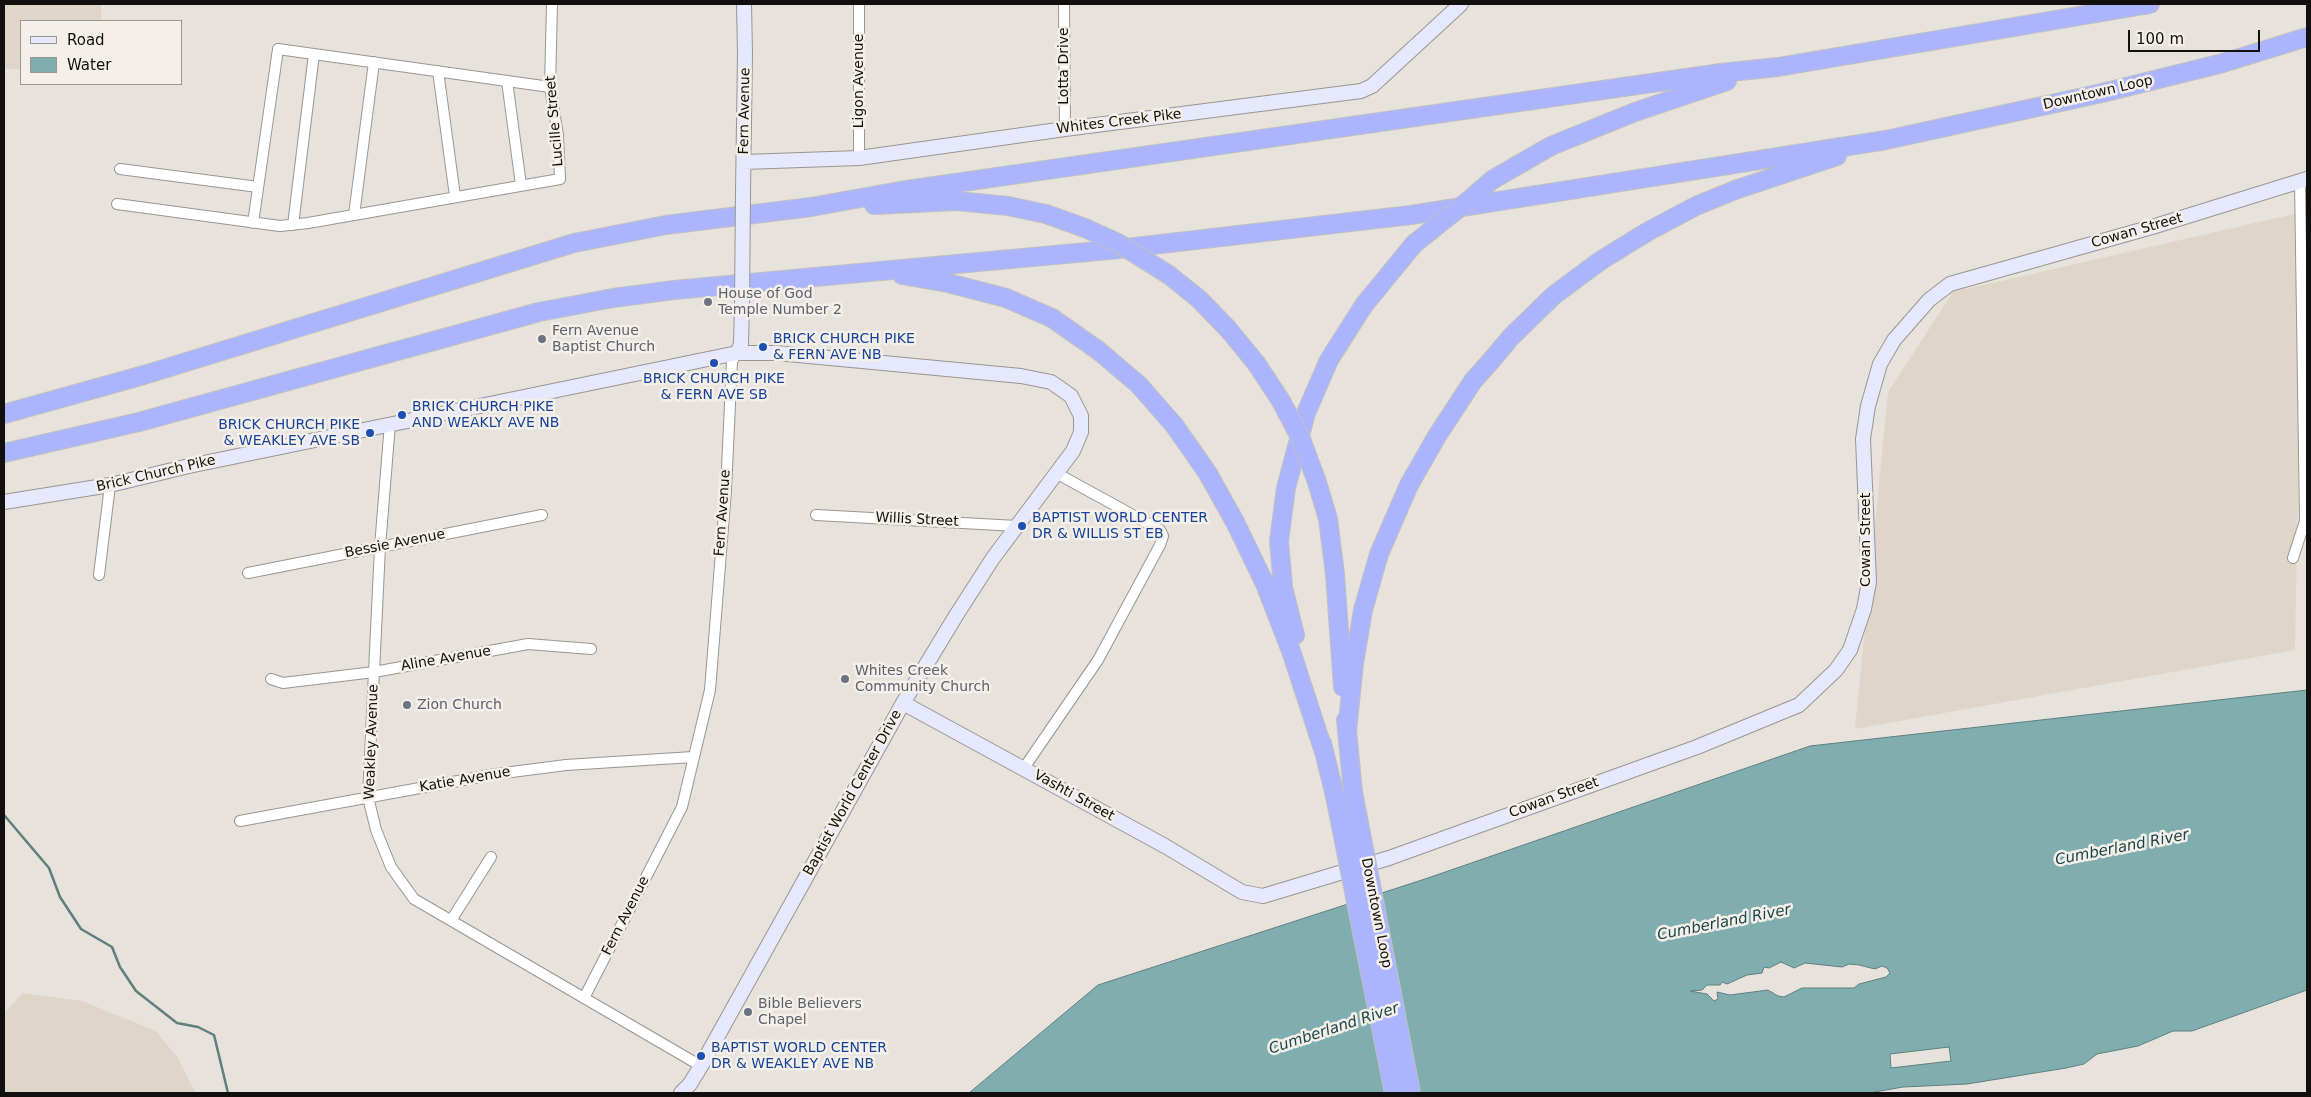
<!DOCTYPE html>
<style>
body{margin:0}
#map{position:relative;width:2311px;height:1097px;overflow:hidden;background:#e7e2dc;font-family:"DejaVu Sans",sans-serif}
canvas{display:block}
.frame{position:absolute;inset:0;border:5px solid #12100e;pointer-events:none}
.legend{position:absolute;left:20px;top:20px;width:162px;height:65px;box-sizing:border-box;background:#f4efe9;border:1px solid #9a9691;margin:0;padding:6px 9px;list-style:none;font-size:15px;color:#12100e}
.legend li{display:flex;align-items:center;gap:10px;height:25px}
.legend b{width:25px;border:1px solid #9a9691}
.scale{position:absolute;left:2128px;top:30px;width:132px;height:22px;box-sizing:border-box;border:2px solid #12100e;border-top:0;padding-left:6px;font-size:15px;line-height:18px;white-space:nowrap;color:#12100e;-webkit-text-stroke:4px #f4efe9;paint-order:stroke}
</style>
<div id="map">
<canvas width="2311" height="1097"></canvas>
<div class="frame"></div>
<ul class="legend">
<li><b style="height:6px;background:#e6e9fe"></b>Road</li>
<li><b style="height:14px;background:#80aeaf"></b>Water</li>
</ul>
<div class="scale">100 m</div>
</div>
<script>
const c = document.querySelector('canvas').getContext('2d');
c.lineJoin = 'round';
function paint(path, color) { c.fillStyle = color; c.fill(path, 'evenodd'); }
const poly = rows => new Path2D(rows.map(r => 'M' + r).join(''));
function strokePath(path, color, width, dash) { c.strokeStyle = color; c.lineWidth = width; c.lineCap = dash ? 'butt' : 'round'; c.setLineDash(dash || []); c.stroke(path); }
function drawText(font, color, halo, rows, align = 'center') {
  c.font = font + ' "DejaVu Sans",sans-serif'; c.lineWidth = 5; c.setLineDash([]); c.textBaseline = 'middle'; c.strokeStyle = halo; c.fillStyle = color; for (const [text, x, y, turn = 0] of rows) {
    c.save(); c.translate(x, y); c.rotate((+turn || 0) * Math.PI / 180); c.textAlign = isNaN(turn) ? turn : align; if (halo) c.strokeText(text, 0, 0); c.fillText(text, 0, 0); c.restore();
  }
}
const built = poly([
 [4,4,101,4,101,21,21,21,21,69,4,69],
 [2303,212,2295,650,1855,729,1888,392,1953,292],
 [23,993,82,1001,156,1031,177,1057,196,1093,4,1093,4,1013]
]);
const water = poly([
 [2307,690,2307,990,2192,1031,2173,1031,2138,1046,2097,1054,2084,1064,2066,1068,1967,1084,1903,1087,1869,1093,969,1093,1098,985,1425,879,1810,746,2307,690],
 [1781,962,1794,968,1805,963,1842,967,1849,964,1859,965,1875,969,1882,966,1887,968,1890,973,1886,977,1859,984,1854,988,1802,988,1784,997,1778,996,1768,990,1730,995,1717,992,1718,999,1714,1001,1707,994,1690,991,1702,990,1707,985,1720,985,1722,982,1727,984,1747,975,1762,973,1764,967,1769,968,1781,962],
 [1949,1047,1951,1061,1891,1068,1890,1054,1949,1047]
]);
const stream = poly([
 [4,815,49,868,60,897,81,929,112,947,120,967,136,991,177,1023,198,1027,214,1035,228,1093]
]);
const street = poly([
 [1064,4,1065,129],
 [438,71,455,196],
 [507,81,521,185],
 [859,158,859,4],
 [120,169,258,187],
 [117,204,280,226,308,223,560,179,558,135,550,87,552,4],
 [354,215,374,62],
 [253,223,278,49,550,87],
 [293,225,314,54],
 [390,423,380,547,368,797,376,830,391,867,414,899,701,1066],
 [816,515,1017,526],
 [2293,558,2305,521,2300,181],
 [248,573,542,515],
 [99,575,110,485],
 [271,679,283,683,374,672,528,644,591,649],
 [1024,768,1098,660,1160,545,1163,536,1160,530,1056,473],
 [240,821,496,774,566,765,693,757],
 [452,919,491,857],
 [584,998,682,807,710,690,726,490,732,361,737,353]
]);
const secondary = poly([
 [744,162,859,158,1065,129,1361,91,1372,86,1461,4],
 [743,191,745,54,744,4],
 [737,353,741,344,742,305],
 [4,502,110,485,189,466,737,353,777,353,1021,376,1051,382,1071,396,1081,416,1081,432,1073,451,993,558,957,614,903,703,701,1066,690,1084,681,1093],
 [903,703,1165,846,1242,892,1263,896,1389,858,1697,747,1799,705,1836,670,1850,650,1864,609,1869,582,1863,439,1868,406,1880,364,1894,340,1929,300,1950,284,2152,227,2307,179]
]);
const highway = poly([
 [1468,201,1492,180,1551,146,1635,112,1727,81],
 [874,205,957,201,1008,206,1046,214,1085,228],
 [902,275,948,283,1006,298,1052,318,1099,351,1139,385,1174,425,1207,472,1235,522,1265,584,1291,651,1324,752],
 [1169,275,1199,299,1228,329,1256,363,1281,401],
 [4,414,144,375,574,243,666,225,811,207,900,191,1721,73,1778,67,2150,4],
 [4,453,139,422,539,312,613,298,674,290,1109,250,1411,215,1886,140,2102,93,2223,63,2307,37],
 [1317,482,1328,519,1335,574,1343,687],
 [1295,635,1283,587,1279,541,1286,488,1306,413,1329,360,1364,305,1414,244],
 [1346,720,1353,792],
 [1347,732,1354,663,1363,610,1379,554,1409,485,1437,436,1473,381,1490,362,1511,337,1553,296,1600,261,1647,232,1696,206,1735,190,1837,156],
 [1322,743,1335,796]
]);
const secondaryBridge = poly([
 [742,305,743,191]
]);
const highwayBridge = poly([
 [1085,228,1118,243,1169,275],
 [1414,244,1468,201],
 [1281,401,1301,439,1317,482],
 [1353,792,1411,1093],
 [1335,796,1394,1093]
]);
const markers = [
 [708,302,5,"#6b7280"],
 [542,339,5,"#6b7280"],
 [763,347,5,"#1a4fb4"],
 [714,363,5,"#1a4fb4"],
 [402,415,5,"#1a4fb4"],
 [370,433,5,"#1a4fb4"],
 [1022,526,5,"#1a4fb4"],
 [845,679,5,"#6b7280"],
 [407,705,5,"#6b7280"],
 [748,1012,5,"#6b7280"],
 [701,1056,5,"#1a4fb4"]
];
const streetNames = [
 ["Lotta Drive",1064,66,-90],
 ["Ligon Avenue",859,81,-90],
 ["Downtown Loop",2098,93,-13],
 ["Fern Avenue",745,111,-89],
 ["Lucille Street",555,121,-95],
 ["Whites Creek Pike",1119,122,-7],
 ["Cowan Street",2137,231,-16],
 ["Brick Church Pike",156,474,-13],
 ["Fern Avenue",723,513,-86],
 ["Willis Street",917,520,3],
 ["Cowan Street",1866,540,-90],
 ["Bessie Avenue",395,544,-11],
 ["Aline Avenue",446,659,-10],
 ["Weakley Avenue",372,742,-88],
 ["Katie Avenue",465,780,-10],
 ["Baptist World Center Drive",853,793,-61],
 ["Vashti Street",1074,796,29],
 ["Cowan Street",1554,798,-20],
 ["Downtown Loop",1376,913,79],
 ["Fern Avenue",626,916,-63]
];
const worshipNames = [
 ["House of God",718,294],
 ["Temple Number 2",718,310],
 ["Fern Avenue",552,331],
 ["Baptist Church",552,347],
 ["Whites Creek",855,671],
 ["Community Church",855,687],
 ["Zion Church",417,705],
 ["Bible Believers",758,1004],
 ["Chapel",758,1020]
];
const transitNames = [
 ["BRICK CHURCH PIKE",773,339],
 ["& FERN AVE NB",773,355],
 ["BRICK CHURCH PIKE",714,379,"center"],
 ["& FERN AVE SB",714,395,"center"],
 ["BRICK CHURCH PIKE",412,407],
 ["AND WEAKLY AVE NB",412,423],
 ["BRICK CHURCH PIKE",360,425,"right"],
 ["& WEAKLEY AVE SB",360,441,"right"],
 ["BAPTIST WORLD CENTER",1032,518],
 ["DR & WILLIS ST EB",1032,534],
 ["BAPTIST WORLD CENTER",711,1048],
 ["DR & WEAKLEY AVE NB",711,1064]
];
const waterNames = [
 ["Cumberland River",2122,848,-11],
 ["Cumberland River",1724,923,-11],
 ["Cumberland River",1334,1029,-18]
];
paint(built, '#dfd6c9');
paint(water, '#80aeaf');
strokePath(water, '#5f7f7f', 1);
strokePath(stream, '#5f7f7f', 2.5);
strokePath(street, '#9a9590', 12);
strokePath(secondary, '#9a9590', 16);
strokePath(highway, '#c1c1c0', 20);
strokePath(street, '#fff', 10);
strokePath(secondary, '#e6e9fe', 14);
strokePath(highway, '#abb5fd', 18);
strokePath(secondaryBridge, '#9a9590', 16, []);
strokePath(highwayBridge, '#c1c1c0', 20, []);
strokePath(secondaryBridge, '#e6e9fe', 14);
strokePath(highwayBridge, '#abb5fd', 18);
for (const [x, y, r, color] of markers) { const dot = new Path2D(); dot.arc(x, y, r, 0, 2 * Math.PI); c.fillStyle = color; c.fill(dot); strokePath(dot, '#f4efe9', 2); }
drawText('14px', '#12100e', '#f4efe9', streetNames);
drawText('14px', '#5b616d', '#f4efe9', worshipNames, 'left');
drawText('14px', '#164399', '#f4efe9', transitNames, 'left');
drawText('italic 15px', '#1a4546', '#f4efe9', waterNames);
</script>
